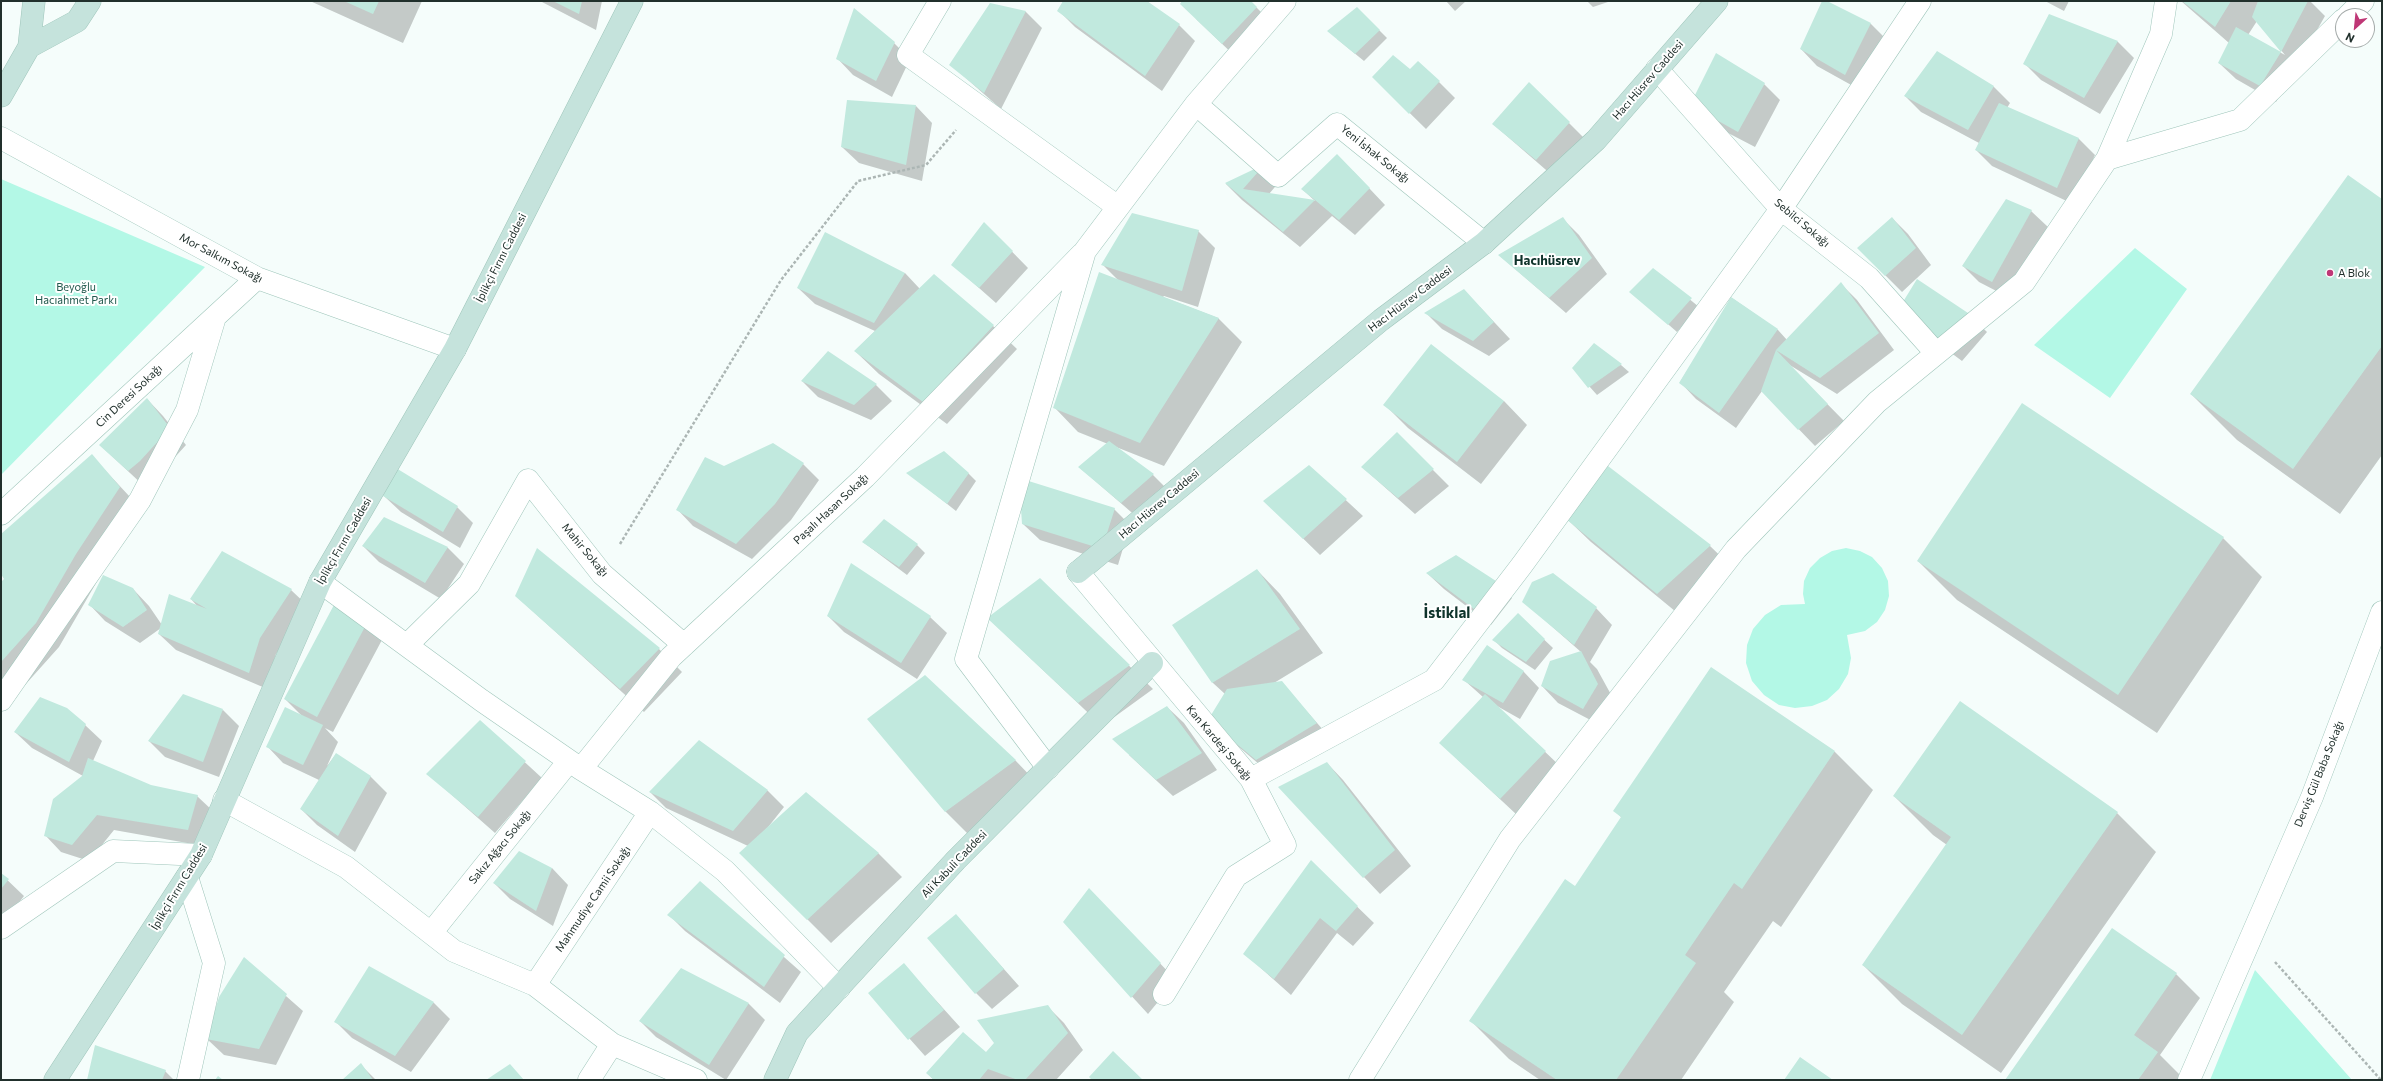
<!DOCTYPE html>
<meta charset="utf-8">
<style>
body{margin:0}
#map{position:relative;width:2383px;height:1081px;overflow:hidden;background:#f5fdfb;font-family:Commissioner,sans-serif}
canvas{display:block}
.frame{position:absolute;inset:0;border:2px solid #21302c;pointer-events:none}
.north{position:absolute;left:2335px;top:8px;width:40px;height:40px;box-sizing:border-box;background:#fff;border:1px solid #a6acab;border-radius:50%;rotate:207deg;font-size:11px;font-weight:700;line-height:16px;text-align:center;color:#21302c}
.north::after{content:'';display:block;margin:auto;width:14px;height:18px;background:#bf3776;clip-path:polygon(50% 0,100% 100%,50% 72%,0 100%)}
</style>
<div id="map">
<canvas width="2383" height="1081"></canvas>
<div class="frame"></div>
<div class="north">N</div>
</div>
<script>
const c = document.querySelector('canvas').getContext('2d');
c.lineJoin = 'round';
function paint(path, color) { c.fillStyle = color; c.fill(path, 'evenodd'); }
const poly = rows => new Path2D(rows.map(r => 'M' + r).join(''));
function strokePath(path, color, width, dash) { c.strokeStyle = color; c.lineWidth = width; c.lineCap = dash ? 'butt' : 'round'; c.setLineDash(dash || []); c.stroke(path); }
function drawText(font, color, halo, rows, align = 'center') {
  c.font = font + ' Commissioner,sans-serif'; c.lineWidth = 4; c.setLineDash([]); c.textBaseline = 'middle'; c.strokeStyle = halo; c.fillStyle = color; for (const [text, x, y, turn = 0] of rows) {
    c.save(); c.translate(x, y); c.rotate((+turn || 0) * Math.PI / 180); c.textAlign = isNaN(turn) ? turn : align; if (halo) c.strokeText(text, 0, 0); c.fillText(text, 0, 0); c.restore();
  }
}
const green = poly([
 [1,179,205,267,1,475],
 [2135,248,2187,289,2110,398,2034,345],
 [1846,548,1860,551,1872,557,1882,568,1888,581,1889,596,1885,610,1877,622,1865,631,1847,635,1851,658,1848,674,1839,689,1827,700,1812,706,1795,708,1779,705,1764,695,1752,681,1746,663,1747,645,1753,629,1765,615,1781,605,1805,604,1803,594,1804,581,1810,568,1820,558,1832,551],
 [2255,970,2352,1080,2210,1080]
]);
const shadow = poly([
 [310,1,422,1,403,43],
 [540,1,602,1,596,30,542,2],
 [1064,1,1146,1,1179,25,1195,41,1162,91,1075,27,1059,11],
 [1184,1,1250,1,1273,24,1239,60,1197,20],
 [1446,1,1466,1,1455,11],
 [1587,1,1611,1,1593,7],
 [1823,1,1871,24,1887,40,1862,91,1817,66,1801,49],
 [2045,1,2069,1,2064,11],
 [2181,1,2310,1,2325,16,2276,102,2236,79,2219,63,2229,43],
 [2257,21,2285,55,2248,35],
 [991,4,1026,12,1042,28,1001,109,951,65],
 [1357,8,1387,38,1364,61,1337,39],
 [2049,15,2118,42,2134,58,2100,114,2041,80,2025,64],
 [894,43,910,59,892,97,853,75,837,58],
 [1937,53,1994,87,2010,103,2007,108,2079,139,2095,155,2073,204,1992,166,1976,150,1979,143,1921,112,1905,96],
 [1410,70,1439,82,1455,98,1426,129,1373,77],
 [1764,84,1780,100,1755,147,1707,122],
 [916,106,932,123,922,181,859,163,842,147],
 [1569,123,1585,139,1553,176,1493,124],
 [1265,166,1280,181,1269,194,1315,201,1302,189,1353,171,1385,205,1355,235,1332,216,1300,247,1242,200,1226,184],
 [2006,201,2031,211,2048,227,2008,297,1979,282,1963,266],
 [2382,201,2382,455,2340,514,2237,440,2191,394],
 [1892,218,1908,234,1931,265,1902,292,1858,248],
 [1563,219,1579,235,1607,274,1566,313,1499,255],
 [984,223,1028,268,996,303,953,265],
 [1198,231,1215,248,1198,307,1164,296,1163,297,1218,318,1242,342,1164,466,1116,447,1153,475,1169,491,1138,518,1079,467,1108,444,1078,432,1055,408,1118,280,1103,265],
 [1653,269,1699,307,1677,332,1631,292],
 [905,273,920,289,993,326,1017,349,947,424,879,374,855,351,875,331,815,304,798,288],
 [1841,284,1857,300,1894,350,1837,394,1788,364,1844,421,1815,446,1762,391,1736,428,1696,399,1680,382,1732,298,1778,330,1787,340],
 [1480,307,1510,339,1489,356,1442,329,1426,313],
 [1970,316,1987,332,1962,361,1915,326],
 [828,352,876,385,892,401,871,420,818,397,802,381],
 [1621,365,1629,372,1597,395,1573,368],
 [147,399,163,416,186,445,156,478,145,487,100,445],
 [1504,401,1527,425,1481,484,1408,428,1385,405],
 [1397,434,1449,486,1415,514,1362,467],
 [92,456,143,511,99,578,59,647,25,685,1,678,1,584,5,579,1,573,1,535],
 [803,464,819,480,791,520,752,559,693,526,677,509,724,467],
 [1309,466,1363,516,1320,555,1281,517],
 [908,473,968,473,976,481,956,511],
 [384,496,457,507,473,523,460,548,401,512],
 [1114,509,1130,525,1118,565,1040,540,1023,524],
 [384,518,448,548,464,564,441,599,379,562,363,546],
 [1567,519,1710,546,1734,569,1681,616,1591,542],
 [2223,538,2262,577,2157,733,1957,600,1918,561],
 [863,542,917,545,925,553,907,575],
 [222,553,291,590,308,606,276,654,265,688,176,650,159,634,161,628,140,643,105,621,89,604,133,589,149,606,162,625,198,607,191,599],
 [1257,570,1280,594,1323,653,1274,683,1281,682,1332,740,1273,776,1226,736,1225,694,1213,683,1174,625],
 [1428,574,1495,582,1512,598,1491,625,1444,589],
 [1040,579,1153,689,1102,726,988,618],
 [516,596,659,649,682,672,644,712],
 [1524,602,1596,608,1612,625,1590,662,1597,669,1614,700,1600,725,1558,703,1542,686,1581,652],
 [335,604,383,638,333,732,325,728,338,742,327,766,336,754,371,777,387,793,355,852,317,825,301,809,319,780,283,763,267,746,302,716,285,699],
 [1518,615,1553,648,1535,670,1502,648,1494,640],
 [828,616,930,617,947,633,917,679,844,632],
 [1711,668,1835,752,1873,790,1781,927,1773,921,1724,992,1734,1002,1681,1080,1540,1080,1509,1059,1470,1020,1575,887,1622,818,1615,811],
 [1523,671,1539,688,1520,719,1497,706,1561,767,1517,815,1457,759,1483,697,1464,680],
 [1960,702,2117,813,2156,852,2001,1073,1902,1004,1863,965,1947,845,1933,835,1894,796],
 [1167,707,1184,723,1217,770,1173,796,1129,755],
 [223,710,239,726,219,777,165,757,149,741],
 [480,721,542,778,495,833,428,774],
 [85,725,102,741,93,761,150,786,197,796,214,812,204,846,114,830,89,861,61,852,45,835,83,776,32,748,15,732],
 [699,741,768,791,784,807,765,831,878,853,902,877,831,943,741,853,748,846,666,808,650,792],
 [1015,760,1038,784,969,835,945,811],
 [1327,763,1343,780,1411,866,1380,894,1280,788],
 [1311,862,1374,923,1353,946,1337,933,1291,995,1245,954],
 [552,868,568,885,553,926,510,899,494,883],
 [1,874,24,896,1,926],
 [700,883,801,972,780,1003,685,931,669,915],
 [1105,906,1176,980,1148,1014,1064,922],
 [956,915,1019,986,992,1009,976,993],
 [244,959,303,1011,276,1065,224,1055,207,1039],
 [904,965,960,1027,925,1056,869,993],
 [369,967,434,1003,450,1019,411,1072,352,1038,336,1022],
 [681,969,749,1004,765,1020,726,1080,656,1037,640,1021],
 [2176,974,2200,998,2160,1055,2181,1076,2178,1080,2007,1080],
 [1047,1006,1064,1023,1083,1050,1056,1080,934,1080,927,1073,986,1053],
 [361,1065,376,1080,343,1080],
 [165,1071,174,1080,88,1080]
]);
const building = poly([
 [344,1,379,1,373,14],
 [553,1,582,1,579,14],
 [1063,1,1147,1,1180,24,1145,76,1057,11],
 [1182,1,1251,1,1257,7,1222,44,1180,4],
 [1822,1,1827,1,1871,23,1845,75,1800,49],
 [2182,1,2231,1,2215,27],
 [2258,1,2308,1,2281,52,2252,17],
 [990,3,1026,11,984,93,949,65],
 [1357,7,1380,30,1355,54,1327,31],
 [854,8,895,42,876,81,836,59],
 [2049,14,2118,41,2084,98,2023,64],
 [2236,27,2281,52,2260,86,2218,63],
 [1937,51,1994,86,1968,130,1904,96],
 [1716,53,1765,83,1738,132,1690,105],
 [1393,55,1410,69,1418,61,1440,81,1409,114,1372,77],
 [1529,82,1570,122,1536,160,1492,124],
 [847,100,916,105,906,165,841,147],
 [1999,103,2079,138,2057,188,1975,150],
 [1337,154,1370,188,1339,220,1315,200,1283,232,1225,183,1265,164,1243,189,1315,200,1301,189],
 [2348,175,2382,199,2382,346,2293,469,2190,394],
 [2006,199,2032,210,1992,282,1962,266],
 [1132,213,1199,230,1182,291,1101,265],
 [1563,217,1592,258,1549,298,1498,255],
 [1892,217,1916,248,1885,276,1857,248],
 [984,222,1013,251,979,288,951,265],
 [825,232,905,273,874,323,797,288],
 [1653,268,1692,298,1668,325,1629,292],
 [1099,272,1219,318,1140,443,1053,408],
 [934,274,994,325,923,402,854,351],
 [1917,279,1971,315,1945,346,1898,310],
 [1841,282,1879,333,1820,378,1776,350,1828,404,1798,430,1761,391,1776,350],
 [1464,289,1494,322,1473,341,1424,313],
 [1731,297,1778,329,1719,413,1679,383],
 [1594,343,1622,364,1588,388,1572,368],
 [1431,344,1504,401,1457,462,1383,405],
 [828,351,877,384,854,405,801,381],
 [147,398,170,428,140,461,128,471,99,445],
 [2022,403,2224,537,2118,695,1917,561],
 [1397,432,1434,469,1398,498,1361,467],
 [1109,441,1154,474,1121,503,1078,467],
 [773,443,804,463,775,504,736,544,676,510,705,457,724,466],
 [944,451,969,473,947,504,906,473],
 [92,454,120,487,76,554,36,623,1,662,1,582,4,579,1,574,1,534],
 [1309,465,1347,499,1303,539,1263,501],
 [1608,466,1711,545,1657,594,1566,519],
 [396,468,458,506,443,532,383,496],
 [1019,478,1115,508,1102,549,1022,524],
 [384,517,448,547,425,583,362,546],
 [884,519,918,544,899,567,862,542],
 [537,548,660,648,620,689,515,596],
 [222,551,292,589,260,638,249,673,158,634,169,594,207,609,190,599],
 [1456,555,1496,581,1474,609,1426,573],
 [851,563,931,616,901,663,827,616],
 [1257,569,1300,629,1212,683,1172,625],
 [1553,573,1597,607,1574,645,1522,602,1532,582],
 [103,575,133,588,147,610,123,627,88,605],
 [1040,578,1130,665,1078,703,987,618],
 [335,603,368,621,317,717,284,699],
 [1518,613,1545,639,1526,662,1492,640],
 [1487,645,1524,671,1503,703,1462,680],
 [1581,651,1598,684,1583,709,1541,686,1550,661],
 [1711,667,1835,751,1742,889,1734,883,1685,955,1696,963,1616,1080,1557,1080,1469,1021,1565,879,1575,886,1621,817,1613,811],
 [925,675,1016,760,945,812,867,719],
 [1282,681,1317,723,1256,760,1208,720,1227,689],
 [183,694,223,709,203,762,148,741],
 [1485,694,1546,751,1500,799,1439,743],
 [40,697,67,708,86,724,69,762,14,732],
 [1960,701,2118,812,1962,1035,1862,965,1951,837,1893,796],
 [1167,706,1202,753,1156,780,1112,739],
 [285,707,323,725,303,765,266,747],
 [480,720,526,761,478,817,426,774],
 [699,740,768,790,733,831,649,792],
 [336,753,371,776,338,836,300,809],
 [88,758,151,785,198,795,188,830,97,815,72,845,44,836,53,799,82,776],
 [1327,762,1395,850,1363,878,1278,787],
 [806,792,879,853,807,920,739,853],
 [519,851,552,868,536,911,493,883],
 [1311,860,1358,906,1336,931,1320,918,1274,979,1243,954],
 [1,873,9,879,1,889],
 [700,881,785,955,764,987,667,915],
 [1089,888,1161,963,1131,998,1063,922],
 [956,914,1004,969,975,994,927,938],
 [2112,928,2177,973,2134,1035,2158,1052,2138,1080,2005,1080],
 [244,957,287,994,259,1049,206,1039,219,997],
 [904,963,944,1010,908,1040,868,993],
 [369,966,434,1002,395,1056,334,1022],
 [681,968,749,1003,709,1065,639,1021],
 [1048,1005,1068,1033,1025,1080,1018,1080,988,1069,979,1080,934,1080,926,1073,963,1032,986,1052,994,1043,977,1020],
 [95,1045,166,1070,162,1080,87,1080],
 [1113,1051,1143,1080,1092,1080,1089,1077],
 [1800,1057,1833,1080,1784,1080],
 [361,1063,373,1080,342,1080],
 [510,1064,524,1080,486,1080],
 [218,1076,223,1080,215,1080]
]);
const path = poly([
 [620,544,781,280,858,181,926,165,956,130],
 [2275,962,2381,1080]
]);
const street = poly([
 [940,1,908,55,1118,207],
 [2348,16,2363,1],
 [1657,69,1781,209,1869,278,1936,353],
 [1196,104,1278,176,1337,124,1484,243],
 [1,138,257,278,455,349],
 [2107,159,2240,120,2343,20],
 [1,514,257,278],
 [1078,572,1251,779,1285,845,1236,876,1164,994],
 [320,582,481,700,581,769,650,812,725,871,839,988],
 [407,645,469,584,528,480,602,574,684,645],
 [1,700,140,500,187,410,215,317],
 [1048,768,966,659,1085,251,1196,104,1285,1],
 [581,769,671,657,865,477,1082,254],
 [1251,779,1434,680,1522,565,1781,209,1920,1],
 [224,800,346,867,454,951,535,985,612,1044,696,1080],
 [187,877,214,963,188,1080],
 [1,928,113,851,201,855],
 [431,933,569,761],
 [535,985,650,812],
 [589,1080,612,1044],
 [1360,1080,1510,839,1736,549,1877,402,2024,282,2107,159,2161,34,2166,1],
 [2189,1080,2312,797,2382,612]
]);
const secondary = poly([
 [29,47,77,21,90,1],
 [1,96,29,47,34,1],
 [1078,572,1381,320,1484,243,1596,140,1717,1],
 [55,1080,201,855,320,582,455,349,632,1],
 [775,1080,797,1033,956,860,1152,663]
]);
const markers = [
 [2330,273,4,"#bf3776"]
];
const streetNames = [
 ["Hacı Hüsrev Caddesi",1648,80,-49],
 ["Yeni İshak Sokağı",1375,154,39],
 ["Sebilci Sokağı",1802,223,40],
 ["Mor Salkım Sokağı",221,258,28],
 ["İplikçi Fırını Caddesi",501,258,-63],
 ["Hacı Hüsrev Caddesi",1410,299,-37],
 ["Cin Deresi Sokağı",129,396,-43],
 ["Hacı Hüsrev Caddesi",1159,504,-40],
 ["Paşalı Hasan Sokağı",831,509,-43],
 ["İplikçi Fırını Caddesi",344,541,-60],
 ["Mahir Sokağı",585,550,50],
 ["Kan Kardeşi Sokağı",1219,743,50],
 ["Derviş Gül Baba Sokağı",2319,774,-68],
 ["Sakız Ağacı Sokağı",500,847,-51],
 ["Ali Kabuli Caddesi",954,864,-46],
 ["İplikçi Fırını Caddesi",179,887,-59],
 ["Mahmudiye Camii Sokağı",593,899,-56]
];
const poiNames = [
 ["A Blok",2338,273]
];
const parkNames = [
 ["Beyoğlu",76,287],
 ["Hacıahmet Parkı",76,300]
];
const quarterNames = [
 ["Hacıhüsrev",1547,261]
];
const districtNames = [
 ["İstiklal",1447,613]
];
paint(green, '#b3f8e6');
paint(shadow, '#0003');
paint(building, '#c1e9de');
strokePath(street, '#9ec5ba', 23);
strokePath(secondary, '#9ec5ba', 23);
strokePath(path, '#acb6b4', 2.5, [3, 2]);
strokePath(street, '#fff', 22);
strokePath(secondary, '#c5e3dc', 22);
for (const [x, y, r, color] of markers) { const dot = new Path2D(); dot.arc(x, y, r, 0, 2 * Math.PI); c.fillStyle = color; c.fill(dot); strokePath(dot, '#fff', 1.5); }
drawText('11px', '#21302c', '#fff', streetNames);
drawText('11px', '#21302c', '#fff', poiNames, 'left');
drawText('11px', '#20584c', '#fff', parkNames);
drawText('bold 13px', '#0f332b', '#fff', quarterNames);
drawText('bold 15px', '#0f332b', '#fff', districtNames);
</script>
